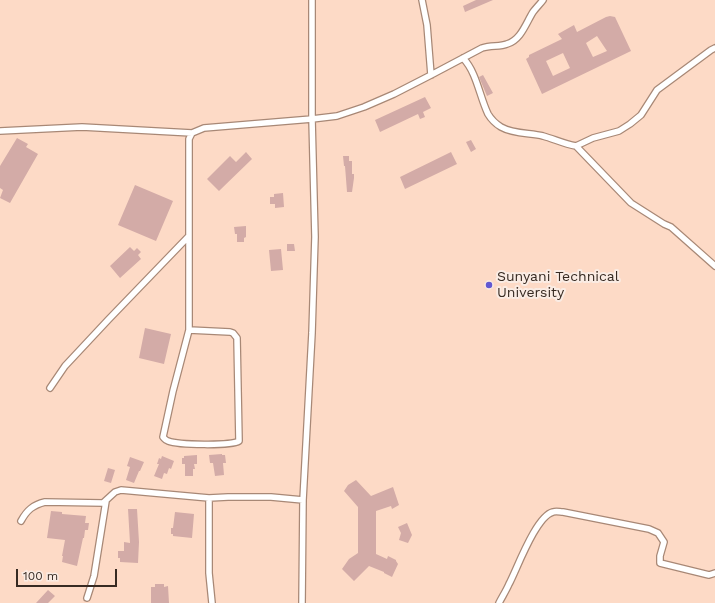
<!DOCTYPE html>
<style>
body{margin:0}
#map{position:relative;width:715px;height:603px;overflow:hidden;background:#fddac6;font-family:"Work Sans",sans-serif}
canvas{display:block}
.scale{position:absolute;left:16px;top:569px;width:101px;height:18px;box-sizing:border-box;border:2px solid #372a22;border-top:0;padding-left:5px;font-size:12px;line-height:14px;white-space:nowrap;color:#372a22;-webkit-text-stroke:3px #faece4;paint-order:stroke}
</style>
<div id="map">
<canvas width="715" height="603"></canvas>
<div class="scale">100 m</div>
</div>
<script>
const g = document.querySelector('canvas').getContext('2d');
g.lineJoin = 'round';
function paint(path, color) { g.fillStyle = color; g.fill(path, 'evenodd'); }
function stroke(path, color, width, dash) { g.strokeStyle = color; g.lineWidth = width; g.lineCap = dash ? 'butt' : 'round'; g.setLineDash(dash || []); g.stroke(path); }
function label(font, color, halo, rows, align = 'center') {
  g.font = font + ' "Work Sans",sans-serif'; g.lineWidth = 4; g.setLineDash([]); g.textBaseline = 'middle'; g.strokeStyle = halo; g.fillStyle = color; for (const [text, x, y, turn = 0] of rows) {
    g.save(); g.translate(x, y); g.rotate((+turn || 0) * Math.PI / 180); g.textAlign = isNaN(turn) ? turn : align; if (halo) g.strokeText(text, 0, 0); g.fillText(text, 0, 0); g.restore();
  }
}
paint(new Path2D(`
 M476,0H493L465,12L463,6Z
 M610,16L615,17L631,51L542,94L526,59L529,57V55L562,39L558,34L574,25L577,32L606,17ZM597,36L607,51L593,57L586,43ZM563,53L570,68L553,76L546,61Z
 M483,75L493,93L487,96L479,77Z
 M425,97L431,108L423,112L425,117L420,119L418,114L380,132L375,120Z
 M17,138L28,144L26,147L38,154L10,203L0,198L3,190L0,188V166Z
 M471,140L476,149L471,152L466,142Z
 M246,152L252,159L219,191L207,179L230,156L236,162Z
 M451,152L457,164L405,189L400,177Z
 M343,156H349V161H352V174H354V178L352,192H347L345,166H344Z
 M135,185L173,201L156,241L118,225Z
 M283,193L284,207L275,208V204H270V197H274V194Z
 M246,226V237L244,238V242H237V234H235L234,227Z
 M287,244H294L295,251H287Z
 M130,247L134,251L137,248L141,252L138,255L141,259L120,278L110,266Z
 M281,249L283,270L271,271L269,250Z
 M145,328L171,334L164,364L139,358Z
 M222,454V455H225L226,463H223L224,475L215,476L213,463H210L209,455Z
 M197,455V464H194L195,469H193V476H185V464H182V458H184V456Z
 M162,456L174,461L171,469L169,468L167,474L164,473L162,479L154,476L159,464H157L159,458L161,459Z
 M130,457L144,462L140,471H139L134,483L126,480L130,467L127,466Z
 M108,468L115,470L111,483L104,481Z
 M356,480L371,496L393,487L399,505L392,509L391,506L376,511V554L387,559L388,556L396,560V561L398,564L392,577L384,573V572L369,566L354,581L342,569L349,559L358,553V507L344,491L348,485Z
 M128,509H137L139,542L138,563L120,562V558H118V551H124V542L130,543Z
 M51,511L62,512V514L86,516L85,523H89L88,530H85L84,538H83L77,566L62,562L63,556H62L65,540L47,538Z
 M175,512L194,514L192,538L173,536V534H171V528H173Z
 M407,523L412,535L408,543L399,540L401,533L398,527Z
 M155,584H164V587L168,586L169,603H151V587H155Z
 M48,590L55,596L48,603H36Z`), '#d3aba7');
const street = new Path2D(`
 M422,0L427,25L431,75
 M463,58C477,73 479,95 488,114C491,119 496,124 501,127C513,134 530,133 543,136C554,139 564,144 576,146L631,203L664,224L671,227L715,266
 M0,131L82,127L192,133
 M576,146L593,138L619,131L630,124L641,115L657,90L711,50L715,48
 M189,330L230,332L233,333L237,338L239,441C231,446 178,445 168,441C165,440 165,439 163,437L173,391L189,330V139L192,133L204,128L312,119L337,116L364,107L394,94L431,75L482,48C491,45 500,47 507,44C521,40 526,23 533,12C536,8 540,4 543,0
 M50,388L65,366L108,320L188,237
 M209,498V573L212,603
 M21,521C27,510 33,505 45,502L103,503L115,492L121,490L209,498L228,497H271L303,500
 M87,598L94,576L106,501
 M302,603L303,500L312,333L315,237L312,119V0
 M499,603C502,597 506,591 509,584C517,569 536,516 553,512C556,511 560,512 563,512L649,529L658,533L664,542L660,556V563L709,575L715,573`);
stroke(street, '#a88876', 8);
stroke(street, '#fff', 5.5);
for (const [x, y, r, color] of [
 [489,285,4,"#6258d1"]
]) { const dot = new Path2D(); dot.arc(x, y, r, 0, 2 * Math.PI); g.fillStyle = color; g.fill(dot); stroke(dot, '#faece4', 1.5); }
label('14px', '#372a22', '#faece4', [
 ["Sunyani Technical",497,277],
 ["University",497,293]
], 'left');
</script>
